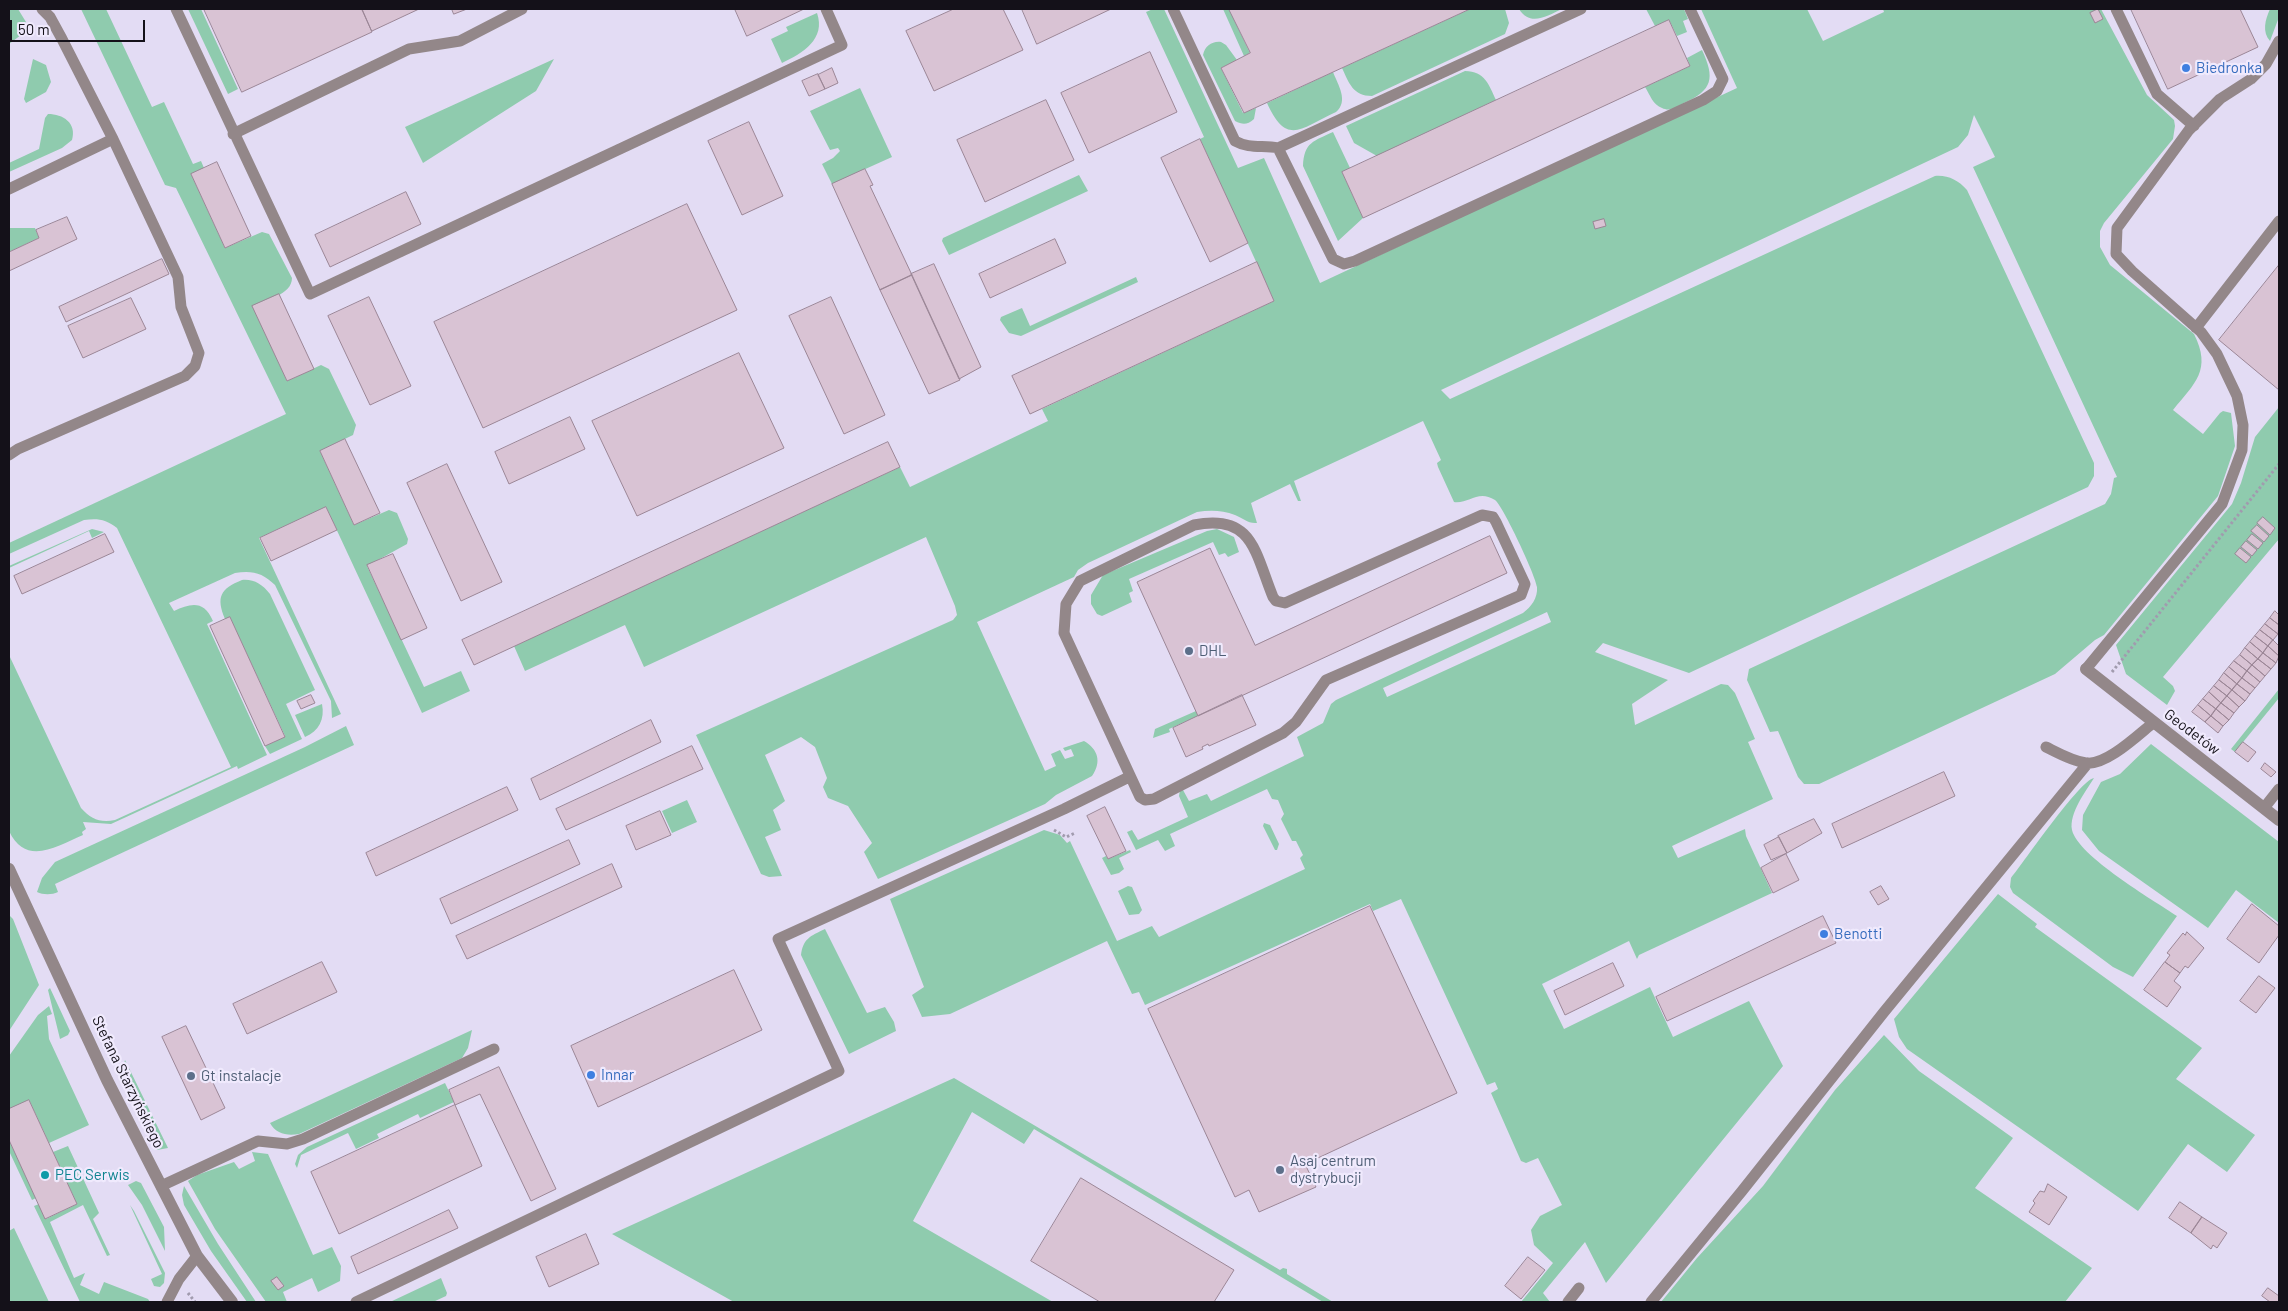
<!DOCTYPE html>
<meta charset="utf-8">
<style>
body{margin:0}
#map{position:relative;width:2288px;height:1311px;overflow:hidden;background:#e3dcf4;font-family:Barlow,sans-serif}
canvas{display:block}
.frame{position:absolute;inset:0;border:10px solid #141119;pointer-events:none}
.scale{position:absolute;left:10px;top:20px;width:135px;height:22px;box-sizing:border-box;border:2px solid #141119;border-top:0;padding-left:6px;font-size:15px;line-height:18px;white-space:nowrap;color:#141119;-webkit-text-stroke:4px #f0eafd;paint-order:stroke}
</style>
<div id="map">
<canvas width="2288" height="1311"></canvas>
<div class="frame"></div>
<div class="scale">50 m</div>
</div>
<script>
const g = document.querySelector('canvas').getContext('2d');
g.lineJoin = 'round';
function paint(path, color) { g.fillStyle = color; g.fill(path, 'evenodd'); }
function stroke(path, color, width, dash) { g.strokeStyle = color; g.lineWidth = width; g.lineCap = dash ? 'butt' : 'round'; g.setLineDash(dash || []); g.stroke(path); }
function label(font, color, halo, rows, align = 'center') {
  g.font = font + ' Barlow,sans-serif'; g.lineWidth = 4.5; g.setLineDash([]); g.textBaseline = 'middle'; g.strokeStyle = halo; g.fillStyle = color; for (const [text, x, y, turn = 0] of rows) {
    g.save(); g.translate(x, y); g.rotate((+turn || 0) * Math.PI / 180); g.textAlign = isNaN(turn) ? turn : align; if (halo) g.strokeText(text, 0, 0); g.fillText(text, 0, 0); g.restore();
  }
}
paint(new Path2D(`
 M9,9H18L26,22L21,35L9,44Z
 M81,9H106L152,107L164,102L193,164L201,161L204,168L191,174L225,248L262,232L269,234L292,278C292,295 265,300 253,306L287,381L321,365L329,369L356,425L353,435L320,451L354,525L389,510L397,513L408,539L407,544L367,566L424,687L461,671L470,691L422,713L326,507L259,538L341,714L332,718L331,701L275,585C263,573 252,570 235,573L169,603L174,611C191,603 204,600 213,621L207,624L267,755L238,769L237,766L111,824L83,822L86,829L82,832L83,835C57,846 26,867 9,831V655L81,808C91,819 100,823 115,820L231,767L117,528C106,519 97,518 84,520L9,554V543L286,414L176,188L165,185Z
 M188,9H201L238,89L228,94Z
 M1153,9H1164L1238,168L1264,158L1320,283L1737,88L1701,9H1807L1823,41L1884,12L1883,9H2101L2147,95L2174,120L2175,126L2173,139L2104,223L2100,231V247L2110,265L2194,334C2212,370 2195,383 2173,410L2203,434L2220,413L2223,411L2231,413L2235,446L2218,496L2104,635L2095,640L2055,674L1819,784H1804L1798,777L1778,731L1770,732L1747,680L1749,669L2105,504L2111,494L2114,478L2117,477L1973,167L1995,157L1974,115L1968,135L1958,147L1441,390L1450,399L1935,176C1948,175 1958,180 1967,190L2094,463V476L2088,487L1689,673L1603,643L1595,652L1668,680L1632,704L1635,725L1721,684L1728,685L1735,693L1755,739L1748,742L1773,799L1672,846L1678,858L1745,829L1746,836L1772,893L1639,955L1637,959L1629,941L1542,984L1564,1029L1650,987L1673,1037L1749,1001L1783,1066L1606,1283L1585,1242L1543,1293L1550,1302H1521L1553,1263L1534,1245L1531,1230L1540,1216L1562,1205L1538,1158L1526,1163L1521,1161L1491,1093L1498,1089L1495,1082L1487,1085L1401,899L1373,911L1370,904L1145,1005L1139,992L1132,994L1107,941L950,1014L922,1017L912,995L924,987L890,899L1044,830L1060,835L1067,843L1070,841L1117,941L1152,926L1159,937L1305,869L1300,858L1303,855L1296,841H1292L1281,819L1284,814L1278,800L1272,799L1267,789L1170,834L1175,846L1165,851L1158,840L1136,850L1127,832L1132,830L1138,840L1188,817L1179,796L1180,790H1183L1189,801L1207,794L1211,801L1304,756L1297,737L1323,723L1331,704L1336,700L1523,613C1531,607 1538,598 1537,587C1536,576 1503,506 1495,500C1478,489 1469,504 1454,502L1438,467L1437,463L1441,460L1423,421L1294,481L1301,501H1298L1290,484L1251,503L1257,523C1248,524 1243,518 1235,515C1222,510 1210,510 1197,512L1088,563L1078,570L1074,577L977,622L1045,771L1056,766L1051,754L1060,750L1065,759L1074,756L1071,749L1065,751L1063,748L1084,741C1098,749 1102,762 1092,776L1056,795L1045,804L878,879L864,852L872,843L848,806L828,798L823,787L827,778L815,747L801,737L765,755L785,801L773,810L781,830L765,837L782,876L769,877L761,874L696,735L953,620L957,615L955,606L926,537L644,667L625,625L525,671L514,646L900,467L910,487L1048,421L1042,409L1274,301L1200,139L1204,137L1146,12ZM1547,612L1551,622L1387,697L1383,688Z
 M1223,9H1229L1250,53L1244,56Z
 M1470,9H1505L1509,23L1505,34L1372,96C1353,96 1349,83 1342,68Z
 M1519,9H1562C1547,16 1530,27 1519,9Z
 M1646,9H1684L1688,19L1683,21L1687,32L1677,36L1669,20L1655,26Z
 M2270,9H2279V17L2270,41C2262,32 2265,20 2270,9Z
 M817,13C826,39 803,53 782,63L771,39L788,31L786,27Z
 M1221,42L1226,45L1237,60L1221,68L1243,113L1256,108L1254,119C1247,125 1243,125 1235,121L1203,55C1205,46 1212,41 1221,42Z
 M1702,50C1715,78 1713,90 1684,103C1677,107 1670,112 1662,108C1653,105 1650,95 1645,87L1690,66L1687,58Z
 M33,59L46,65L51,82L46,92L26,103L24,99Z
 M554,59L536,91L423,163L405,127Z
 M1465,71C1485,71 1489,85 1496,100L1377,156L1354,143L1346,126Z
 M1333,72C1338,85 1349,101 1336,112C1301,128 1287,147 1267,103Z
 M860,88L892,157L832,184L822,164L833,158L840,151L838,148L830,150L810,111Z
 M48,114C63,114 77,123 72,140L62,148L9,172V163L39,149L45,118Z
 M1333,132L1350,168L1342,172L1363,218L1338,241L1303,166C1304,142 1314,141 1333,132Z
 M1079,175L1088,191L949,255L942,241L943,238Z
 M9,228H35L39,238L9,252Z
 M1136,277L1138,282L1021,336L1009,333L1000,320L1001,317L1022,308L1030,326Z
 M2279,407V539L2163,677L2173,686L2175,691L2167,705L2126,674L2116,645L2232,504L2241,483L2255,437Z
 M92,529L104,532L92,538L89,531L9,568V566Z
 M1217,529L1234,537L1239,552L1228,557L1225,553L1219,555L1213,542L1129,579L1133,591L1129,593L1132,602L1102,616L1097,614L1091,604V595L1103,575L1207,531Z
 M242,580C254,579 262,584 270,594L315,690L286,704L302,739L270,754L265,746L285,736L230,618L225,619C216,597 220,589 242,580Z
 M2279,689V698L2235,752L2231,749Z
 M322,704C325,719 319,731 305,737L295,715Z
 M1196,711L1198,716L1169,729L1170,732L1153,738L1155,729Z
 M346,726L354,745L55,884L58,892C52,895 43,895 37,892L42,878L55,862L305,747Z
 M2151,744L2279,842V923L2236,890L2208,928L2099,851L2082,830L2083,815L2101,782L2120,774Z
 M2094,778C2086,791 2069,813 2072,830C2078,856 2153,900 2177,916L2133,977L2113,967L2013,893L2010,887L2011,878C2024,862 2080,780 2094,778Z
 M687,800L697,822L672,833L662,811Z
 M1264,823L1270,825L1279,844L1277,850H1275L1263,826Z
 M1130,850L1131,852L1119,858L1124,869L1119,873L1111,875L1102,858L1106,856L1108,859Z
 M1128,886L1132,887L1142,910L1139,914L1129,915L1118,891Z
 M1998,894L2037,924L2035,927L2202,1048L2176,1079L2255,1135L2227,1172L2188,1144L2138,1211L1907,1049L1899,1037L1894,1019Z
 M9,915L13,919L39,985L9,1031Z
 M825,929L867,1013L885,1007L894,1022L896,1031L849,1054L801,955C803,939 810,936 825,929Z
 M50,988L70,1031L68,1035L60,1039L48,990Z
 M49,1006L52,1014L47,1016L49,1039L89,1125L49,1143L29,1100L9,1109V1056L38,1015Z
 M472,1030L468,1048L462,1058L299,1134C287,1136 276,1134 270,1123Z
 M1884,1035L1919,1071L2013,1138L1975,1188L2092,1268L2065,1302H1661L1697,1258L1763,1186L1835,1090Z
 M125,1060L168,1148L157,1150L121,1075Z
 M954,1078L1280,1270L1283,1268L1287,1269V1274L1333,1302H1323L1034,1129L1024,1144L972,1112L913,1221L1053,1302H734L612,1234Z
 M445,1083L454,1102L420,1118L418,1114L377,1134L379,1138L356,1149L348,1133L301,1155L297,1168L295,1164L298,1155L307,1147Z
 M9,1140L36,1198L32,1200L9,1151Z
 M68,1146L99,1213L93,1219L110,1255L107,1256L83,1205L50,1222L74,1278L85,1273L80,1285L99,1294L104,1282L148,1299L150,1302H80L34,1206L39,1204L46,1219L77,1204L53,1152Z
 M252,1152L268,1154L313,1255L332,1247L341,1266L340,1281L318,1292L312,1278L283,1292L287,1302H266L215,1229L188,1181L197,1175L234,1162L239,1169L255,1161Z
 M136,1181L141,1183L164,1227L165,1251L142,1205L128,1185Z
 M184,1186L218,1244L256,1302H247L211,1251L184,1205L182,1195Z
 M130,1205L134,1211L165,1273L164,1283L160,1287L154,1286L151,1279L162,1274Z
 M14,1228L49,1302H9V1231Z
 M441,1278L447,1293L446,1296L433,1302H390Z`), '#8fcbae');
const building = new Path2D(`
 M204,9H362L372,32L242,92Z
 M362,9H419L372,31Z
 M452,9H467L454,14Z
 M735,9H804L747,36Z
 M954,9H1003L1023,50L934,91L906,31Z
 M1022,9H1111L1037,44Z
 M1229,9H1470L1244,113L1221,68L1250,53Z
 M2098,9L2103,19L2095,23L2090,13Z
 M2131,9H2240L2258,47L2168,89Z
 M1669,20L1690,66L1363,218L1342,172Z
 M1150,52L1177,112L1089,153L1061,93Z
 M832,68L838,83L825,89L818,75Z
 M818,74L825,89L809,96L802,81Z
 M1046,100L1074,160L985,202L957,140Z
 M749,122L783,196L742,215L708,141Z
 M1200,139L1248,243L1210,262L1161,158Z
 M217,162L251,236L225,248L191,174Z
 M865,169L873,185L870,186L912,275L880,290L832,184Z
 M406,192L421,224L330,267L315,235Z
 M687,204L737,310L483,428L434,322Z
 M67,217L77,239L9,271V252L39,238L36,230Z
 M1604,219L1606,226L1595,229L1593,222Z
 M1055,239L1066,263L990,298L979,274Z
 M162,259L169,274L66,322L59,307Z
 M1257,262L1274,301L1030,414L1012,376Z
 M934,264L981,367L959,379L911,274Z
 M2279,265V390L2219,340Z
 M912,275L960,380L929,394L880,290Z
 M279,294L314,369L287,381L252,306Z
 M369,297L411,386L370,405L328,316Z
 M831,297L885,415L844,434L789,316Z
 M131,298L146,329L83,358L68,326Z
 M739,353L784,448L637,516L592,421Z
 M570,417L585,449L509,484L495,452Z
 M345,439L380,513L354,525L320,451Z
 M888,442L900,467L474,665L462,640Z
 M447,464L502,582L461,601L407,483Z
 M326,507L337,530L271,561L260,538Z
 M2263,517L2275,528L2270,535L2257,523Z
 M2257,525L2269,536L2264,542L2251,531Z
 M105,534L114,552L22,594L14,576Z
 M2252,534L2263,543L2258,549L2247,540Z
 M1490,536L1507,573L1198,716L1137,582L1210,548L1255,645Z
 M2246,541L2257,550L2252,556L2241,547Z
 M2240,548L2251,557L2246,563L2235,554Z
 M393,554L427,628L401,640L367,565Z
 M2275,611L2279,615V625L2270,618Z
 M230,617L285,737L265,746L210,626Z
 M2270,618L2279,625L2278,634L2265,624Z
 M2265,624L2278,634L2273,640L2260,630Z
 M2260,630L2273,640L2268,646L2255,636Z
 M2255,636L2268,646L2263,653L2250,642Z
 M2273,640L2279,646V656L2268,646Z
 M2250,642L2263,653L2258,659L2245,648Z
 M2268,646L2279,656L2276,663L2263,653Z
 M2245,648L2258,659L2252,665L2240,655Z
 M2263,653L2276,663L2271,669L2258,659Z
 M2240,655L2252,665L2247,671L2234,661Z
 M2258,659L2271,669L2265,676L2252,665Z
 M2234,661L2247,671L2242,678L2229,667Z
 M2252,665L2265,676L2260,682L2247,671Z
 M2229,667L2242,678L2237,684L2224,673Z
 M2247,671L2260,682L2255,688L2242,678Z
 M2224,673L2237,684L2232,690L2219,680Z
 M2242,678L2255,688L2250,694L2237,684Z
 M2219,680L2232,690L2227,696L2214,686Z
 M2237,684L2250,694L2245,701L2232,690Z
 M2214,686L2227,696L2221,703L2209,692Z
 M2232,690L2245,701L2239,707L2227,696Z
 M2209,692L2221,703L2216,709L2203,699Z
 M311,695L315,703L301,709L297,701Z
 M1242,695L1256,725L1209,746L1208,744L1202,747L1203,749L1186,757L1173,728Z
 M2227,696L2239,707L2234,713L2221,703Z
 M2203,699L2216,709L2211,716L2198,705Z
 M2221,703L2234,713L2229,720L2216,709Z
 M2198,705L2211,716L2205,722L2192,712Z
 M2216,709L2229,720L2223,726L2211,716Z
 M2211,716L2223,726L2218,733L2205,722Z
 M651,720L661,742L540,800L531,779Z
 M2243,742L2256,752L2248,762L2235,752Z
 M692,746L703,769L566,830L556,809Z
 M2265,763L2276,772L2271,777L2261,769Z
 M1944,772L1955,796L1842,848L1832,824Z
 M507,787L518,810L376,876L366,853Z
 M1105,807L1126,851L1108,859L1087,816Z
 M660,811L671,835L636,850L626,826Z
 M1814,819L1822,833L1787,853L1778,836Z
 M1779,837L1787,853L1771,860L1764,845Z
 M569,840L580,864L451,924L440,899Z
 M1786,854L1799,880L1773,893L1761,868Z
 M612,864L622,887L467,959L456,936Z
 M1881,886L1889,899L1878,905L1870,892Z
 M2252,904L2279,926V935L2259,963L2227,939Z
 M1370,906L1457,1093L1305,1164L1316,1187L1259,1212L1249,1190L1235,1197L1148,1009Z
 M1823,916L1836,943L1667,1021L1656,997Z
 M2187,932L2204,948L2188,968L2185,966L2180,973L2165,962L2170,955L2167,953L2183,933L2185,935Z
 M322,962L337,992L247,1034L233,1004Z
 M2165,962L2180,973L2174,981L2181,987L2167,1007L2144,990Z
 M1613,963L1624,986L1565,1015L1554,991Z
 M734,970L762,1030L598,1107L571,1046Z
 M2259,976L2275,988L2256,1013L2240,1001Z
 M186,1026L225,1108L201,1120L162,1037Z
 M499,1067L556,1189L531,1201L480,1094L455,1105L449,1090Z
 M29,1100L77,1204L45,1219L9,1140V1109Z
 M455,1105L482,1166L339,1234L311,1172Z
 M1081,1178L1234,1270L1214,1302H1100L1031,1261Z
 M2048,1184L2067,1197L2049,1225L2029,1212L2035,1203L2033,1201L2040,1191L2044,1192Z
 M2180,1202L2202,1217L2191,1233L2169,1218Z
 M449,1210L458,1228L358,1274L351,1257Z
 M2202,1217L2227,1233L2217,1248L2213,1245L2211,1249L2191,1233Z
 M586,1234L599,1264L549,1287L536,1257Z
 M1528,1257L1545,1270L1521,1299L1505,1286Z
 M277,1277L284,1286L278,1290L271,1281Z
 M2268,1288L2279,1296V1302H2270L2262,1296Z`);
paint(building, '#d9c3d4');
stroke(building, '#9b8696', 1);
stroke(new Path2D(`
 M2112,672L2279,464
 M1054,830L1066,837L1075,833
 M188,1293L195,1302`), '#a19bae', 3, [2.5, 2.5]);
stroke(new Path2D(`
 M176,9L310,294L842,45L826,9
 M1173,9L1235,141C1249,149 1263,145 1278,148L1581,9
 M2116,9L2157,94L2194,126
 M233,134L409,49L460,41L522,9
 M1278,148L1333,259L1344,264L1355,261L1703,100L1717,91L1723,79L1690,9
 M9,189L113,139
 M2196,328L2279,221
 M9,455L18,449L185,376L195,366L199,353L181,307L178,277L113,139L62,39L50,17L42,9
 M1482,515L1493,517L1496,522L1525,584L1521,595L1326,680L1296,722L1283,733L1154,799L1145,800L1140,797L1064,633L1066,604L1080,581L1194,525C1253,513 1255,553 1273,597L1276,601L1285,603Z
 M2086,669L2222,504L2242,450L2243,425L2237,396L2217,354L2201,332L2132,271L2116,254L2117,228L2189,130L2220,99L2251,79L2266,64L2279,41
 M2046,747C2058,753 2072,761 2086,763C2106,766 2138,735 2153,723
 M2264,808L2279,789
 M161,1186L258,1141L287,1144L303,1139L494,1049
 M167,1302L179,1279L197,1256
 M356,1302L839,1071L778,939L1064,809L1129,777
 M1568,1302L1579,1288
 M1651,1302L1742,1191L1884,1012L2088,763`), '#938789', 11);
stroke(new Path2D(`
 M2086,669L2279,820
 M9,869L107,1080L197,1256L232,1302`), '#938789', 12);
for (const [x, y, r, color] of [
 [2186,68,5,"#3f7fe0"],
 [1189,651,5,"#5c6f8a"],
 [1824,934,5,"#3f7fe0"],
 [591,1075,5,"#3f7fe0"],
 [191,1076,5,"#5c6f8a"],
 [1280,1170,5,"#5c6f8a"],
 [45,1175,5,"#0f9aa8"]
]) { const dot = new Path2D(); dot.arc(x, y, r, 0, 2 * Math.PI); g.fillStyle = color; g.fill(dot); stroke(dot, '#f0eafd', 2); }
label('15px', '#366cbe', '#f0eafd', [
 ["Biedronka",2196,68],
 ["Benotti",1834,934],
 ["Innar",601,1075]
], 'left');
label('15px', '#4e5e75', '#f0eafd', [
 ["DHL",1199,651],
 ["Gt instalacje",201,1076],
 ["Asaj centrum",1290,1161],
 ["dystrybucji",1290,1178]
], 'left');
label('15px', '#141119', '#f0eafd', [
 ["Geodetów",2192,732,37],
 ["Stefana Starzyńskiego",128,1082,64]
]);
label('15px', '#0d838f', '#f0eafd', [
 ["PEC Serwis",55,1175]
], 'left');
</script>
